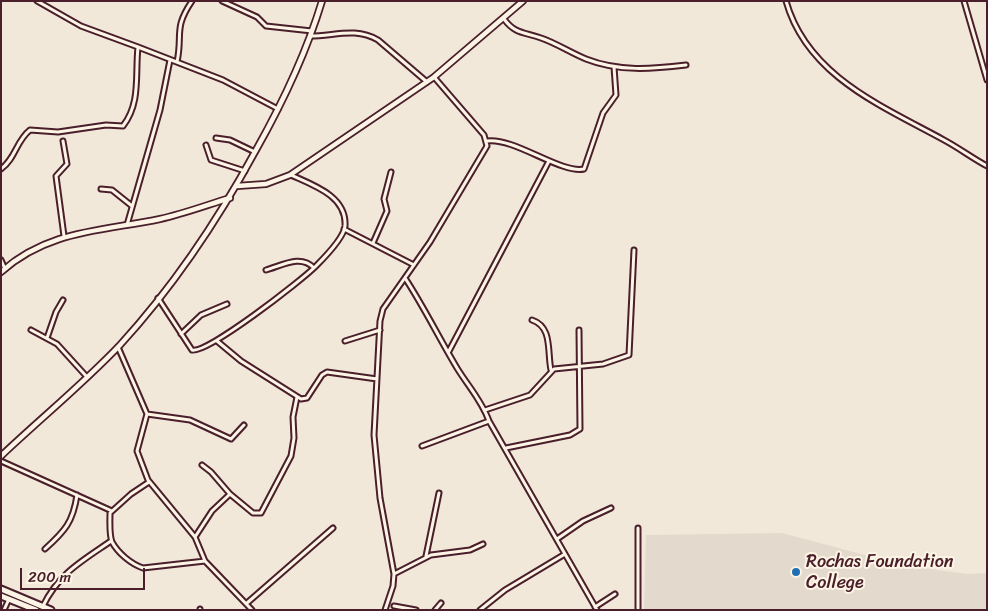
<!DOCTYPE html>
<style>
body{margin:0}
#map{position:relative;width:988px;height:611px;overflow:hidden;background:#f1e8da;font-family:Sriracha,sans-serif}
canvas{display:block}
.frame{position:absolute;inset:0;border:2px solid #4a1f2b;pointer-events:none}
.scale{position:absolute;left:20px;top:568px;width:125px;height:22px;box-sizing:border-box;border:2px solid #4a1f2b;border-top:0;padding-left:6px;font-size:15px;line-height:18px;white-space:nowrap;color:#4a1f2b;-webkit-text-stroke:4px #fcf5e5;paint-order:stroke}
</style>
<div id="map">
<canvas width="988" height="611"></canvas>
<div class="frame"></div>
<div class="scale">200 m</div>
</div>
<script>
const g = document.querySelector('canvas').getContext('2d');
g.lineJoin = 'round';
function paint(path, color) { g.fillStyle = color; g.fill(path, 'evenodd'); }
function stroke(path, color, width, dash) { g.strokeStyle = color; g.lineWidth = width; g.lineCap = dash ? 'butt' : 'round'; g.setLineDash(dash || []); g.stroke(path); }
function label(font, color, halo, rows, align = 'center') {
  g.font = font + ' Sriracha,sans-serif'; g.lineWidth = 4; g.setLineDash([]); g.textBaseline = 'middle'; g.strokeStyle = halo; g.fillStyle = color; for (const [text, x, y, turn = 0] of rows) {
    g.save(); g.translate(x, y); g.rotate((+turn || 0) * Math.PI / 180); g.textAlign = isNaN(turn) ? turn : align; if (halo) g.strokeText(text, 0, 0); g.fillText(text, 0, 0); g.restore();
  }
}
paint(new Path2D(`
 M782,533L880,559L937,570L968,574L987,573V610H644L646,535Z`), '#e4d9cd');
const minor = new Path2D(`
 M37,1L81,26L138,47
 M222,1L257,17L266,26L312,31
 M786,1C807,76 882,106 944,140C959,148 972,158 987,166
 M964,1L987,80
 M504,19C515,34 524,32 541,38C556,43 571,53 586,59C619,72 652,69 686,65
 M310,36C335,36 355,27 378,40L427,82
 M177,62C183,34 173,29 192,1
 M216,138L230,140L255,152
 M63,141L67,164L56,176L64,236
 M487,141C514,137 561,174 584,169L603,113L616,95L614,67
 M206,145L211,160L245,171
 M1,169C16,158 16,141 30,130L58,132L106,125L123,126C141,103 135,75 138,47L223,80L278,109
 M101,189L112,190L132,206
 M127,225L160,110L170,60
 M344,229L414,265
 M373,243L387,211L384,199L391,172
 M1,260L5,269
 M266,270C283,265 301,254 314,268
 M405,278C424,307 439,338 457,368C468,386 482,401 489,421L597,610
 M158,298L192,350C207,354 301,281 316,266C324,258 344,237 345,226C347,196 313,185 291,175
 M532,320C553,327 547,352 551,370
 M31,330L57,344L87,377
 M181,334L201,315L227,304
 M47,338L56,312L63,300
 M217,341L241,361L301,399L307,398L322,375L327,372L377,379
 M345,341L380,330
 M118,347L147,414L137,451L148,480L195,537L205,561L252,610
 M449,351L549,161
 M485,410L530,395L554,369L603,364L629,355L634,250
 M147,414L190,420L231,439L244,425
 M422,446L489,421
 M506,448L570,435L580,429L579,330
 M1,461L112,511
 M202,465L211,472L230,494L253,513H261L291,456L294,438L293,417L297,397
 M149,482L131,494L110,513C110,521 109,534 112,542C118,553 131,564 143,568L205,561
 M638,528V610
 M195,537L212,511L230,494
 M557,539L583,521L611,508
 M45,549C65,531 73,522 77,495
 M426,556L439,493
 M394,574L431,555L470,550L483,544
 M247,603L333,528
 M43,606C59,573 82,561 111,541
 M394,606L416,610
 M595,607L615,594
 M200,609V610
 M4,610L9,599
 M385,610L393,586L394,574L380,498L374,435L380,321L383,309L430,242L487,146L484,135L434,77
 M435,610L441,603
 M480,610L505,590L565,554`);
const tertiary = new Path2D(`
 M237,186L266,184L290,175L434,77L523,1
 M1,272C48,230 102,231 160,219C183,214 207,205 230,198`);
const secondary = new Path2D(`
 M1,456C40,419 83,384 120,345C174,286 218,220 256,150C283,102 306,54 322,1`);
const primary = new Path2D(`
 M1,589L51,610
 M1,596L36,610`);
stroke(minor, '#4a1f2b', 7);
stroke(tertiary, '#4a1f2b', 8);
stroke(secondary, '#4a1f2b', 8);
stroke(primary, '#4a1f2b', 9);
stroke(minor, '#fcf5e5', 3);
stroke(tertiary, '#fcf5e5', 4.5);
stroke(secondary, '#fcf5e5', 4.5);
stroke(primary, '#fcf5e5', 5);
for (const [x, y, r, color] of [
 [796,572,5,"#1f6fb2"]
]) { const dot = new Path2D(); dot.arc(x, y, r, 0, 2 * Math.PI); g.fillStyle = color; g.fill(dot); stroke(dot, '#fcf5e5', 2); }
label('18px', '#4a1f2b', '#fcf5e5', [
 ["Rochas Foundation",806,562],
 ["College",806,583]
], 'left');
</script>
